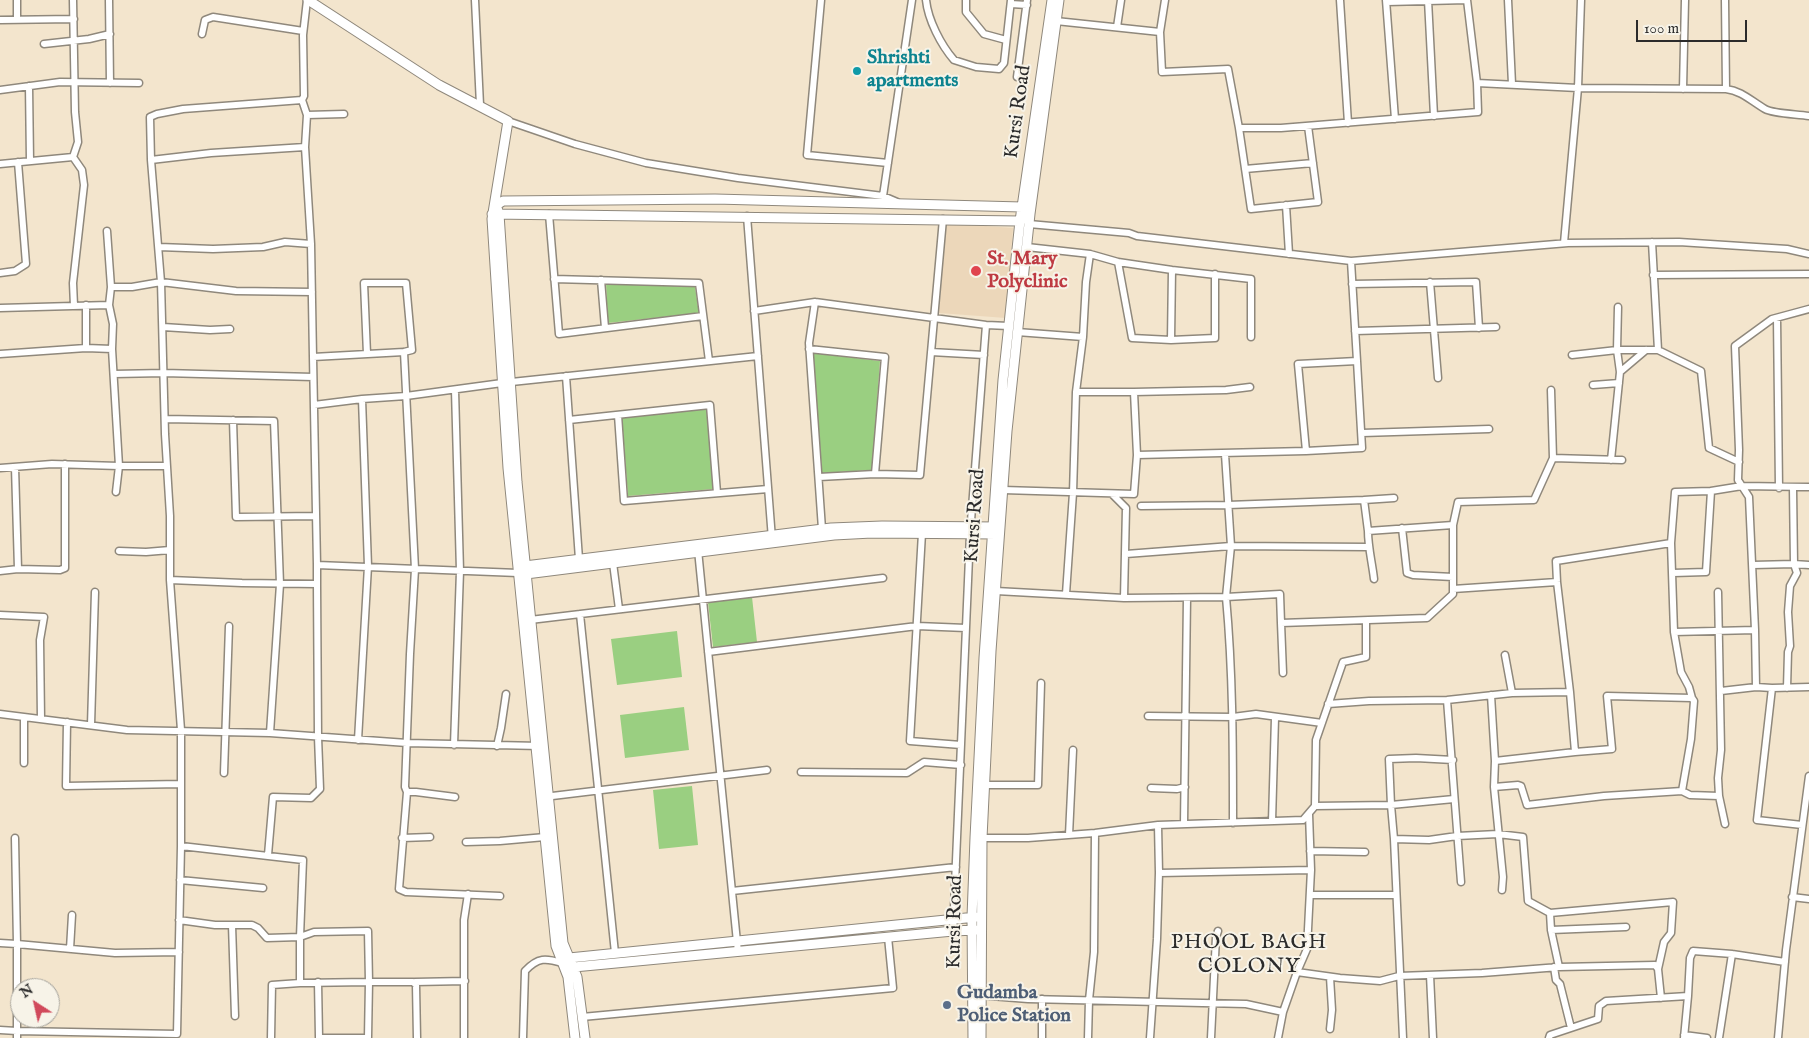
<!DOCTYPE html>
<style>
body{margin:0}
#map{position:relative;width:1809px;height:1038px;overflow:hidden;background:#f3e5cd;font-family:"IM FELL English",serif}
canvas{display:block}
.north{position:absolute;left:10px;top:978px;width:50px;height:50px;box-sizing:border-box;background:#f7f3e8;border:1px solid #a5a39c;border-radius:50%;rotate:325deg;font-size:14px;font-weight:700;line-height:20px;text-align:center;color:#2b2b2b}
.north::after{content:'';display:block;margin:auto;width:18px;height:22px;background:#d1495b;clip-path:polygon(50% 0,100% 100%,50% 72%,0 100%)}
.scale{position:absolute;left:1636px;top:20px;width:111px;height:22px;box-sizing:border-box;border:2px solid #2b2b2b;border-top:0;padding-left:6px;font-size:15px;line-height:18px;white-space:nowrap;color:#2b2b2b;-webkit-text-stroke:4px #f7f3e8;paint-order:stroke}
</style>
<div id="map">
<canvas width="1809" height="1038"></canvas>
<div class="north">N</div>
<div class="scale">100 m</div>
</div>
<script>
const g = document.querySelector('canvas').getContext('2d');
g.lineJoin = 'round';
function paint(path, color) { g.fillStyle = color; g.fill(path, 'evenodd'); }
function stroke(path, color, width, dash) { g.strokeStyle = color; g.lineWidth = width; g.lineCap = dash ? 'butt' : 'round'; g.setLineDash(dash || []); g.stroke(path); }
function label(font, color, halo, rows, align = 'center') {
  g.font = font + ' "IM FELL English",serif'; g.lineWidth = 4; g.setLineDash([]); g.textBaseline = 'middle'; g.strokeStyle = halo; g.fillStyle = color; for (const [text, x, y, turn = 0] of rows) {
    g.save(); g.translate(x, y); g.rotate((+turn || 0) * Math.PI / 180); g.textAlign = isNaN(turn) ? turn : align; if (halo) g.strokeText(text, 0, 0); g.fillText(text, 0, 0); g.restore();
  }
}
paint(new Path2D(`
 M946,223L1013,228L1006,318L939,313Z`), '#ecd7ba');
paint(new Path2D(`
 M606,283L695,287L699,313L608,323Z
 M813,353L880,361L872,470L822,473Z
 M707,409L714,489L628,496L622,418Z
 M752,597L757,642L713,647L708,602Z
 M677,631L682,677L617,685L611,639Z
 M684,707L689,750L625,758L620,715Z
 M692,786L698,845L659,849L653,790Z`), '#9acf81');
const street = new Path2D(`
 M17,0V19
 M109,0L110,83
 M307,0L303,35L304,96L302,100L307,115L305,147L311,244L313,357
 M475,0L480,105
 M821,0L807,155L888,163
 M926,0C928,20 941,45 954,60L976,67L999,69L1004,63L1011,0
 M966,0V12L984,34L1006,40
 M1340,0L1348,123
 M1386,0L1395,119
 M1428,0L1434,116
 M1467,0L1477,83
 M1508,0L1512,84
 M1581,0L1578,88L1726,89C1742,91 1751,101 1765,109C1774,114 1797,114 1809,116
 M1725,0L1726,89
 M1387,2L1467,0
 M1011,4L1027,5
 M0,20L74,19
 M1056,21L1160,32L1162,72L1228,69L1239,128H1281L1478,112L1477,83L1578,88L1564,243L1679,242L1787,249L1809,254
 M1117,27L1121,0
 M1160,32L1165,0
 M202,34L205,20L213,17L303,31
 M44,44L89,39L110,34
 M1017,77L1027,0
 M29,86L30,161
 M1683,89L1685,0
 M0,90L60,82L139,83
 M302,100L183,109L157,114L150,117L151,160L161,282L165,434L170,516V580L242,583L317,584V565L518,573
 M307,115L344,114
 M508,121L575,144L646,163L738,178L883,196L897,202
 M1239,128L1251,209L1318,202L1308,126
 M73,157L78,142L75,112L73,0
 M73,157L82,170L84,185L73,283L74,306
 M151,160L211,153L305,147
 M0,164L73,157
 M1245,169L1313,163
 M883,196L912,0
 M1286,205L1289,254
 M549,214L559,334L703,316
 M747,216L772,539
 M1029,224L1129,233L1137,236L1351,261
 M107,231L111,287L109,305L113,324L112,349L119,466L116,492
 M1652,242L1658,350
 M159,247L213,249L263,247L285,242L311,244
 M1027,247L1090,254L1118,262L1172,270L1251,279V337
 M1118,262L1132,338L1171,340L1215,338V274
 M0,273L15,271L26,264L18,162
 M1653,275L1809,274
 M554,279L699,283L709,361
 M601,280L605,328
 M1430,282L1438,378
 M1352,284L1476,282L1479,328
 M111,287H132L161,282L236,291L312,292
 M815,302L809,343L822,529
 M0,308L109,305
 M754,311L815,302L986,325L1009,326
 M1777,318L1779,488
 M163,327L210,330L230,329
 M1355,331L1496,327
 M1083,337L1086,282L1090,254
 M1171,340L1172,270
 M86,348V305
 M809,349L885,357L875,474
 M404,352L415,569L410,654L405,787L407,792L399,889L406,892L500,896
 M931,352L984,355
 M0,354L86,348L112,349
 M1572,355L1617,350H1658L1701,371L1709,448L1739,462
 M1357,361L1351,261L1568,243
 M1620,372L1646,350
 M114,374L164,373L313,377
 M566,376L579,559
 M1593,385L1619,383
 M1551,390L1553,458
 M1134,392L1226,390L1250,387
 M314,405L362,399
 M618,415L624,501L768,489
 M165,419L274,421L280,584L270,733
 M233,420L236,517L316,516
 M569,420L710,405L717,493
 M1362,433L1489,429
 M1137,455L1306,451L1298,364L1357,361L1362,448L1306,451
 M1611,460L1620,372L1617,350L1618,307
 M15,467L18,569
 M0,468L52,464L119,466H167
 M819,477L875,474L920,475L943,219
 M1003,490L1134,494L1137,455L1134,392H1076L1083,337L1017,332
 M1711,491L1742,486L1809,487
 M1112,494L1126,508L1124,598
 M1364,500L1394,498
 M1141,506L1228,505L1364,500L1368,531L1453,525V594L1427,618L1281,623L1280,594L1226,597C1233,673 1233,748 1233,823
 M1453,525L1458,502L1534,500L1553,458L1622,460
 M1402,528L1407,573L1413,575L1453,577
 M1368,531C1368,547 1372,562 1374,579
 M922,533L910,741L961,745
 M698,550L738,952
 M119,551L146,552L170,550
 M1126,554L1231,546L1368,547
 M613,563L619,609
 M317,565L313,357L404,352L412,350L406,283H364L367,354
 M1753,565L1794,564L1809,565
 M0,571L18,569L60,570L65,568V464
 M1673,573L1706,572L1711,491L1675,492L1671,543L1674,632
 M1453,589L1557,582
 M996,591L1124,598L1226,597L1231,546L1225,454
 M1718,592L1721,750L1718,778L1719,796L1725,824
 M1066,594L1073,493L1076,392
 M580,614L615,953
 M0,615L44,617L40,640L41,719
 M530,620L883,578
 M1281,623L1283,673
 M1755,630L1749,497L1738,480L1739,450L1735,346L1772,319L1809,309
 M708,652L917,626L966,628
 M1505,655L1512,693
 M1787,688L1788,652L1790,646L1788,612L1790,586L1797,573L1794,564L1793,488
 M1721,691L1756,687
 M1570,692L1557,582L1556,561L1671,543
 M1692,698L1689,687L1681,672L1674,632L1755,630L1756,687L1772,688
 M1447,700L1461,882
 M1328,704L1369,701L1447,700L1512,693L1570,692L1575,752L1495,761L1491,695
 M0,714L127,730L270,733L407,743L540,746
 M1148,716L1233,717L1256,714L1322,723
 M67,722L66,786L181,784
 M91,725L95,592
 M358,740L368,566L362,399L406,396L502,383L758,356
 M454,745L460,571L455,390
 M497,746L501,728L506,694
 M1453,760L1416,758L1389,759L1391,805L1454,799
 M1495,761L1494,787L1503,877L1502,890
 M24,763V717
 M801,772L907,773L924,762L961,765
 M224,773L229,626
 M985,785H1038L1041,683
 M1494,787L1518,785L1521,786L1527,805L1604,796L1682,791L1691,739L1694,701L1692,698L1607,696L1612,749L1575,752
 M1151,788L1177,789L1185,787
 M1682,791L1690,795L1719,796
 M407,792H416L455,797
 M544,797L767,770
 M1315,806L1316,740L1343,662L1366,657V621
 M1272,821L1275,718
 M1184,824L1187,598
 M1802,825L1757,820L1772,688L1809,687
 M1069,835L1073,750
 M15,838L17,944L115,953L179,952
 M402,838L430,837
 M978,838H1028L1095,833L1158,825L1303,820L1315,806L1391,805L1394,839L1403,1038
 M1394,839L1429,840L1457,836L1498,834L1523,837L1528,901L1550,913L1551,930
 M466,842L500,841L545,837
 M181,846L303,860L300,937L314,932L368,931L369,982H413L416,985L417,1038
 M1310,851L1365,852
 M268,855L273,797L311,798L320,789L318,737L317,584
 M1159,873L1311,870
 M180,880L263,888
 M732,891L956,867
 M1310,895H1396
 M1792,897L1809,899
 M1550,913L1673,902L1671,933L1664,942L1658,969
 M179,920L215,925H252L258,928L267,938L300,937V983L369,982L368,1037
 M232,925L235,1016
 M953,931L970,534L986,325
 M0,943L17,944V1031L177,1034L181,846V730L170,580
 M70,949L72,915
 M1554,967L1556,980L1560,984L1571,1028
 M1559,967L1655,965L1658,969L1661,998
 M1297,972L1340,978L1380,981L1399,976L1482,973L1559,967L1551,930L1626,927
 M1430,975L1433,1038
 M1330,977L1332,1010L1330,1029
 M318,982L319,1037
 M415,982L465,981
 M978,995L1028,999L1246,1004L1283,1012
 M1688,996L1690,958L1693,951L1732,954L1785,962
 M582,1017L893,988L888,937
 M0,1030L17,1031V1038
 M1684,1035L1707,1038
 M271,1038L272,985L300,983
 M319,1038H368
 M464,1038V920L468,894
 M523,1038L525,971C538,957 546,958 562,963
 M1042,1038V999
 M1088,1038L1089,1000L1094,952L1095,833
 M1150,1038L1157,939L1159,873L1158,825
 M1211,1038L1216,937L1218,931
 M1278,1038L1283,1012L1297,972L1307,949L1311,870L1309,814
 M1549,1038L1550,1035L1598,1019L1599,1006L1606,1001L1688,996L1684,1038
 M1719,1038L1732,954
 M1778,1038L1786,950L1809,776`);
const secondary = new Path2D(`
 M308,0L439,85L508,121L492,219L508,468L556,946L568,977L575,1038
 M497,208L499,214L517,482L563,943L577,977L585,1038
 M492,214L1020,221L1030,214L1022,207L715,199L503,201L495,206
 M522,569L525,566L831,528L882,526L998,527
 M520,573L526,574L834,535L872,533L997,534
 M567,960L569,958L976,917
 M569,965L574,967L953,931L976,930
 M973,1038L972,917L975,838L984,658L1003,380L1020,221L1052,0
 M981,1038L982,838L991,651L1007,431L1030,214L1059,0`);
stroke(street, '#8f887c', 9);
stroke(secondary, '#8f887c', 11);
stroke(street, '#fff', 6);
stroke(secondary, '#fff', 9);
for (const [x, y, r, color] of [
 [857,71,5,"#0f9aa8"],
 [976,271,6,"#e0444e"],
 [947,1005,5,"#5c6f8a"]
]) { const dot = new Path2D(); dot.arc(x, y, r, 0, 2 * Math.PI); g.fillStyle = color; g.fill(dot); stroke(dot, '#f7f3e8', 2); }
label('bold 20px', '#0d838f', '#f7f3e8', [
 ["Shrishti",867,59],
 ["apartments",867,82]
], 'left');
label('20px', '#2b2b2b', '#f7f3e8', [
 ["Kursi Road",1019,112,-82],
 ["Kursi Road",976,516,-86],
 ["Kursi Road",956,922,-89]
]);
label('bold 20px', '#be3a42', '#f7f3e8', [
 ["St. Mary",987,260],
 ["Polyclinic",987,283]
], 'left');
label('bold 20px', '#4e5e75', '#f7f3e8', [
 ["Gudamba",957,994],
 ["Police Station",957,1017]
], 'left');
g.letterSpacing = '1px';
label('21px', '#2b2b2b', '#f7f3e8', [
 ["PHOOL BAGH",1249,944],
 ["COLONY",1249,968]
]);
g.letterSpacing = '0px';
</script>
